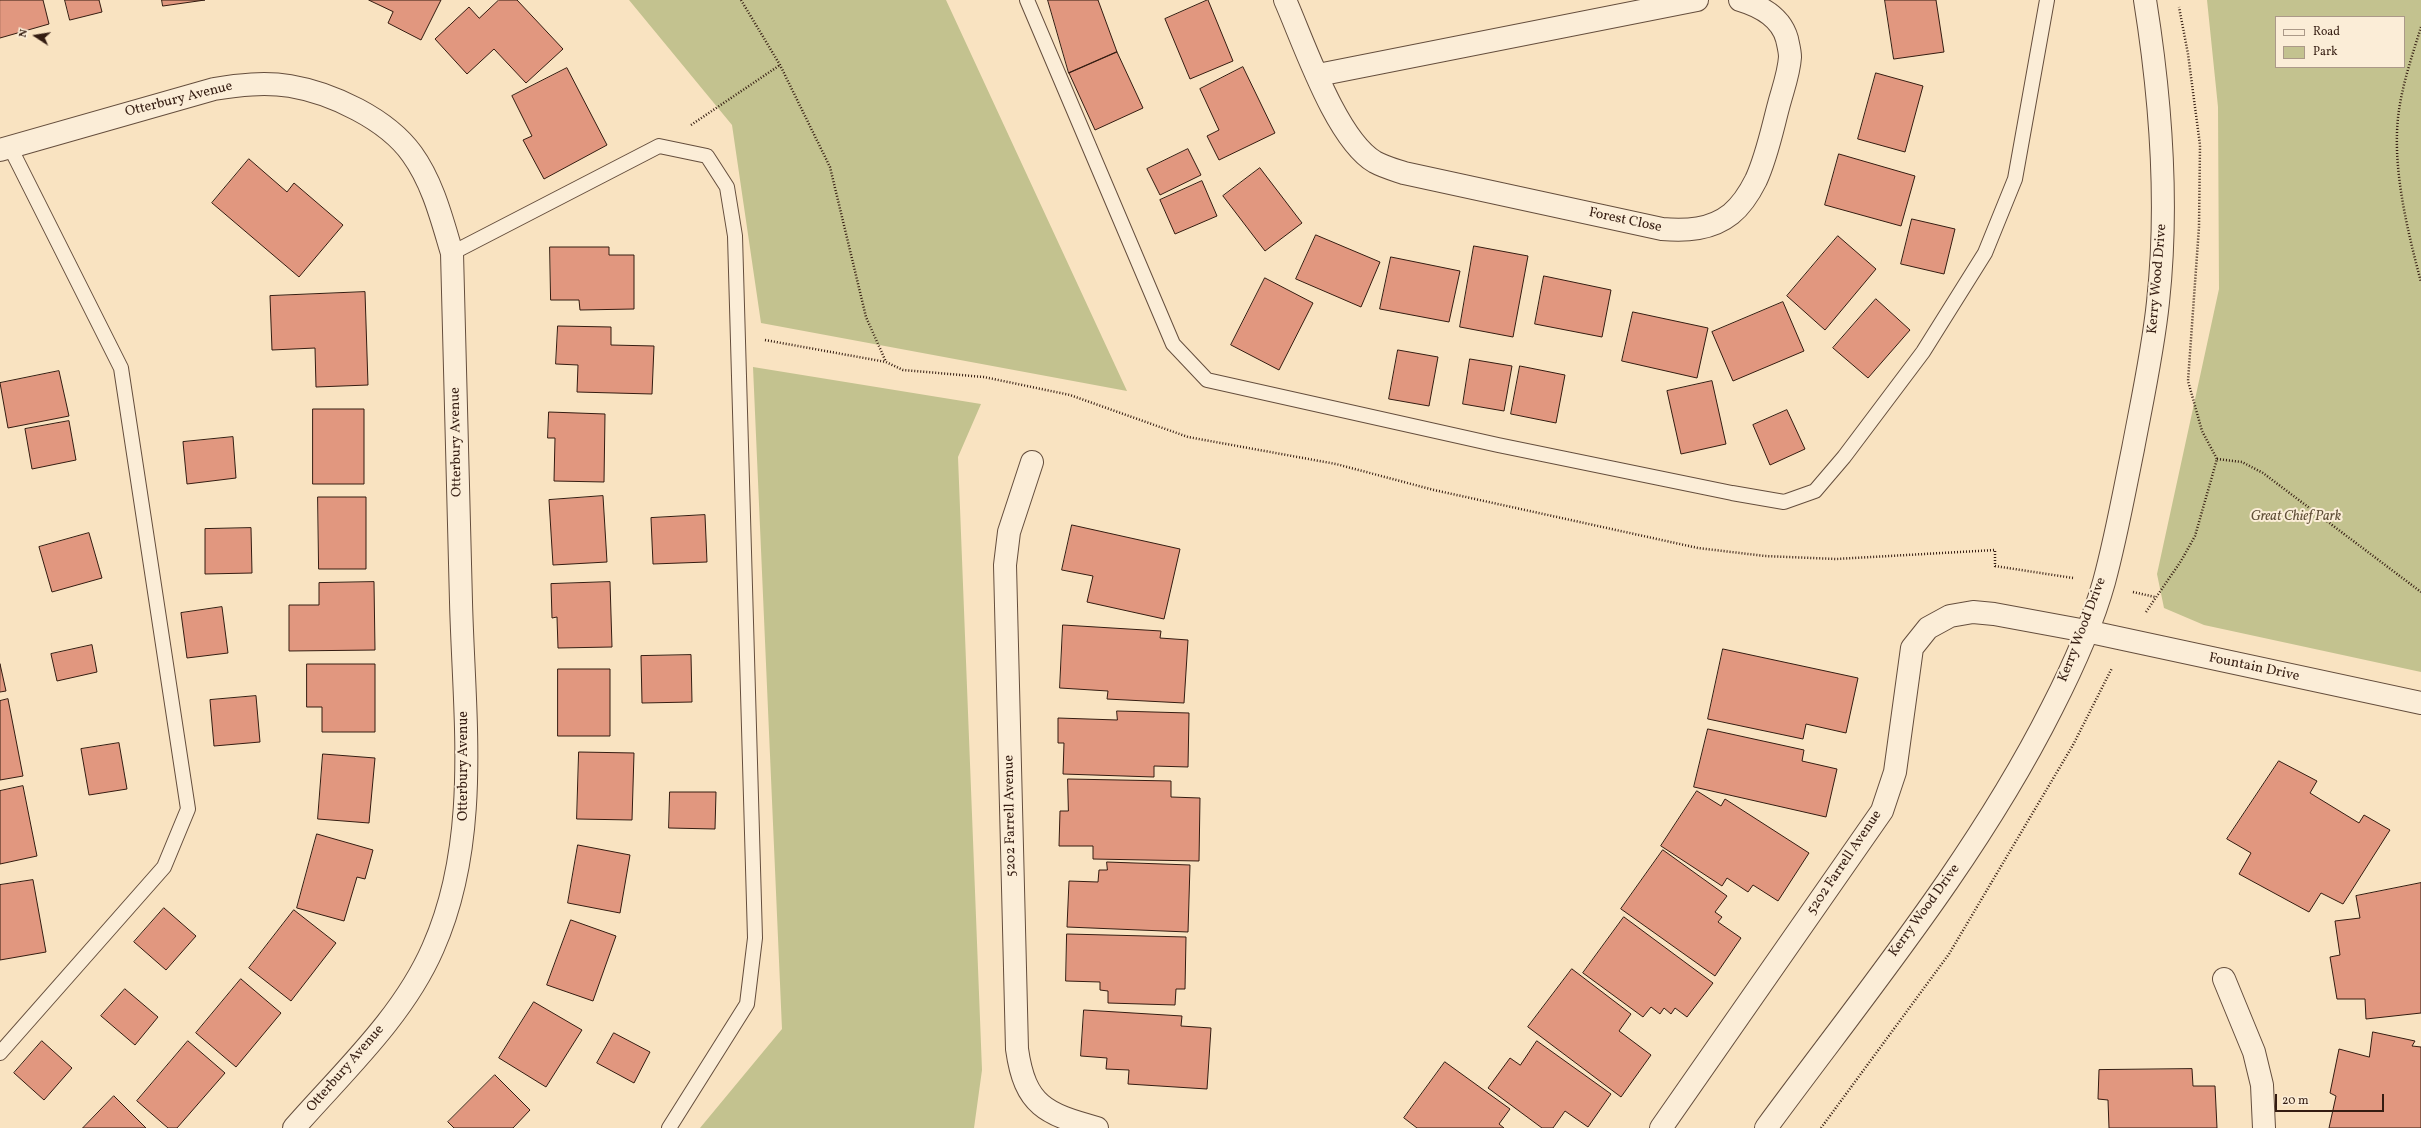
<!DOCTYPE html>
<style>
body{margin:0}
#map{position:relative;width:2421px;height:1128px;overflow:hidden;background:#f9e3c1;font-family:Vollkorn,serif}
canvas{display:block}
.legend{position:absolute;left:2275px;top:16px;width:130px;height:52px;box-sizing:border-box;background:#fbedd7;border:1px solid #ab9988;margin:0;padding:5px 7px;list-style:none;font-size:12px;color:#341c11}
.legend li{display:flex;align-items:center;gap:8px;height:20px}
.legend b{width:20px;border:1px solid #ab9988}
.north{position:absolute;left:16px;top:16px;width:40px;height:40px;-webkit-text-stroke:3px #fbedd7;paint-order:stroke;rotate:282deg;font-size:11px;font-weight:700;line-height:16px;text-align:center;color:#341c11}
.north::after{content:'';display:block;margin:auto;width:14px;height:18px;background:#341c11;clip-path:polygon(50% 0,100% 100%,50% 72%,0 100%)}
.scale{position:absolute;left:2275px;top:1094px;width:109px;height:18px;box-sizing:border-box;border:2px solid #341c11;border-top:0;padding-left:5px;font-size:12px;line-height:14px;white-space:nowrap;color:#341c11;-webkit-text-stroke:3px #fbedd7;paint-order:stroke}
</style>
<div id="map">
<canvas width="2421" height="1128"></canvas>
<ul class="legend">
<li><b style="height:5px;background:#fbedd7"></b>Road</li>
<li><b style="height:11px;background:#c3c28f"></b>Park</li>
</ul>
<div class="north">N</div>
<div class="scale">20 m</div>
</div>
<script>
const g = document.querySelector('canvas').getContext('2d');
g.lineJoin = 'round';
function paint(path, color) { g.fillStyle = color; g.fill(path, 'evenodd'); }
function stroke(path, color, width, dash) { g.strokeStyle = color; g.lineWidth = width; g.lineCap = dash ? 'butt' : 'round'; g.setLineDash(dash || []); g.stroke(path); }
function label(font, color, halo, rows, align = 'center') {
  g.font = font + ' Vollkorn,serif'; g.lineWidth = 4; g.setLineDash([]); g.textBaseline = 'middle'; g.strokeStyle = halo; g.fillStyle = color; for (const [text, x, y, turn = 0] of rows) {
    g.save(); g.translate(x, y); g.rotate((+turn || 0) * Math.PI / 180); g.textAlign = isNaN(turn) ? turn : align; if (halo) g.strokeText(text, 0, 0); g.fillText(text, 0, 0); g.restore();
  }
}
paint(new Path2D(`
 M629,0H946L1127,391L761,323L732,125Z
 M2207,0H2421V672L2204,625L2164,608L2157,574L2219,289L2218,107ZM2276,17H2404V67H2276Z
 M753,367L981,404L958,457L982,1070L974,1128H700L782,1029Z`), '#c3c28f');
const building = new Path2D(`
 M0,0H43L49,24L0,38Z
 M65,0H99L102,12L70,20Z
 M162,0H205L163,6Z
 M369,0H441L421,40L388,23L393,12Z
 M499,0H517L563,49L526,83L494,49L467,74L435,39L469,7L479,18Z
 M1048,0H1098L1117,52L1069,73Z
 M1208,0L1233,61L1190,79L1165,19Z
 M1885,0H1936L1944,52L1894,59Z
 M1117,52L1143,108L1095,130L1069,73Z
 M1243,67L1275,133L1219,160L1207,136L1219,130L1200,89Z
 M567,68L607,145L544,179L523,140L532,136L512,96Z
 M1876,73L1923,86L1905,152L1858,139Z
 M1188,149L1201,175L1160,195L1147,169Z
 M1839,154L1915,176L1901,226L1825,205Z
 M249,159L287,192L294,183L343,225L299,277L212,203Z
 M1260,168L1302,223L1265,251L1223,196Z
 M1202,181L1217,216L1175,234L1160,200Z
 M1912,219L1955,229L1944,274L1901,264Z
 M1316,235L1380,262L1361,307L1296,279Z
 M1838,236L1876,269L1825,330L1787,296Z
 M1474,246L1528,256L1513,337L1460,327Z
 M550,247H609V255H634V309L580,310L579,300H551Z
 M1391,257L1460,271L1449,322L1380,309Z
 M1544,276L1611,290L1602,337L1535,324Z
 M1265,278L1313,303L1279,370L1231,345Z
 M365,292L368,385L316,387L315,348L272,350L270,296Z
 M1876,299L1910,330L1868,378L1833,348Z
 M1783,302L1804,351L1733,381L1712,332Z
 M1633,312L1708,328L1697,378L1622,361Z
 M558,326L611,327V345L654,346L652,394L577,392L578,365L556,364Z
 M1398,350L1438,357L1429,406L1389,399Z
 M1470,359L1512,366L1504,411L1463,404Z
 M1520,366L1565,375L1556,423L1511,414Z
 M59,371L69,416L8,428L0,383Z
 M1712,381L1726,444L1681,454L1667,391Z
 M313,409H364V484H313Z
 M1787,410L1805,449L1770,465L1753,425Z
 M549,412L605,414L604,482L554,481L555,438H548Z
 M69,421L76,460L32,469L25,429Z
 M233,437L236,478L187,484L183,442Z
 M603,496L607,562L553,565L549,500Z
 M318,497H366V569H319Z
 M705,515L707,562L653,564L651,518Z
 M1072,525L1180,549L1164,619L1087,602L1093,576L1062,570Z
 M251,528L252,573L205,574V529Z
 M89,533L102,578L52,592L39,547Z
 M374,582L375,650L289,651V605H319V583Z
 M610,582L612,647L558,648L557,617L552,618L551,584Z
 M222,607L228,653L187,658L181,613Z
 M1063,625L1161,631L1160,638L1188,640L1184,703L1107,699L1108,691L1060,688Z
 M92,645L97,672L57,681L51,654Z
 M1723,649L1858,678L1846,733L1806,724L1803,739L1708,719Z
 M691,655L692,702L642,703L641,656Z
 M0,664L6,691L0,692Z
 M307,664H375V732H322V707H307Z
 M558,669H610V736H558Z
 M256,696L260,742L214,746L210,700Z
 M8,699L23,776L0,780V701Z
 M1117,711L1189,713L1188,767L1154,766V777L1063,774L1064,743H1058V718L1117,720Z
 M1708,729L1804,750L1802,761L1837,769L1826,817L1694,787Z
 M119,743L127,789L89,795L81,749Z
 M579,752L634,753L632,820L577,819Z
 M323,754L375,758L369,823L318,819Z
 M2279,761L2317,781L2310,793L2359,823L2364,815L2390,830L2343,904L2321,893L2309,912L2239,874L2251,853L2227,839Z
 M1068,779L1171,781V797L1200,798L1199,861L1093,859V846H1059L1060,811H1068Z
 M23,786L37,856L0,864V791Z
 M1697,791L1721,806L1725,799L1809,853L1778,901L1753,885L1748,892L1727,878L1722,886L1661,846Z
 M670,792H716L715,829L669,828Z
 M317,834L373,850L365,879L357,877L344,921L297,908Z
 M578,845L630,855L620,913L568,903Z
 M1663,850L1727,896L1715,912L1722,917L1718,922L1741,938L1715,976L1621,909Z
 M1107,862L1190,865L1188,932L1067,927L1069,881L1098,882L1099,870H1107Z
 M33,880L46,952L0,960V885Z
 M2421,883V1013L2366,1019L2365,999H2337L2330,957L2340,955L2335,921L2360,918L2356,896Z
 M164,908L196,936L166,970L134,942Z
 M294,910L336,943L291,1001L249,968Z
 M1624,917L1713,983L1687,1017L1675,1008L1671,1014L1664,1008L1660,1014L1651,1007L1643,1017L1583,973Z
 M571,920L616,936L593,1001L547,985Z
 M1067,934L1186,937L1185,989H1176L1175,1005L1108,1003V991L1100,990V982L1066,981Z
 M1572,969L1631,1014L1619,1031L1651,1055L1621,1097L1528,1027Z
 M241,979L281,1013L236,1067L196,1033Z
 M125,989L158,1017L135,1045L101,1016Z
 M534,1002L582,1030L546,1087L499,1058Z
 M1084,1010L1182,1016L1181,1026L1211,1028L1207,1089L1128,1084L1129,1070L1106,1069L1107,1058L1081,1056Z
 M2373,1032L2415,1041L2412,1046L2421,1047V1128H2329L2336,1096L2330,1093L2339,1049L2369,1057Z
 M614,1033L650,1052L634,1083L597,1063Z
 M42,1041L72,1068L44,1100L14,1073Z
 M188,1041L225,1073L177,1128H168L137,1101Z
 M1537,1041L1611,1094L1588,1127L1565,1111L1553,1128H1542L1488,1088L1510,1058L1520,1065Z
 M1445,1062L1510,1109L1499,1124L1504,1128H1417L1404,1118Z
 M2192,1069L2193,1086H2215L2217,1128H2109L2108,1100L2098,1099L2099,1070Z
 M495,1075L530,1110L513,1128H454L448,1122Z
 M114,1096L146,1128H83Z`);
paint(building, '#e1977f');
stroke(building, '#341c11', 1);
const service = new Path2D(`
 M1027,0L1173,344L1207,380L1498,445L1732,493L1784,502L1815,491L1844,457L1923,352L1985,253L2015,179L2047,0
 M452,253L659,146L707,156L727,187L735,236L755,938L747,1004L669,1128
 M0,1053L164,867L188,809L121,368L10,147`);
const minor = new Path2D(`
 M1285,0C1304,43 1336,139 1375,162C1384,167 1395,170 1404,173L1662,229C1686,231 1711,230 1731,214C1742,205 1750,192 1756,180C1767,156 1772,130 1779,104C1783,89 1789,73 1790,57C1790,51 1788,44 1787,39C1781,17 1760,6 1740,0
 M1318,75L1697,0
 M0,150L214,89C239,85 264,82 290,86C332,93 387,119 412,154C433,183 442,220 452,253C455,369 458,486 461,602C464,717 481,840 433,948C403,1017 343,1072 294,1128
 M1032,462L1009,532L1005,565L1017,1049C1025,1106 1046,1114 1097,1128
 M2224,979L2254,1052L2262,1085L2264,1128
 M1661,1128L1882,811L1895,772L1912,648L1928,628L1950,616L1973,612L1994,614L2086,631L2421,703`);
const tertiary = new Path2D(`
 M1766,1128C1866,992 1976,859 2052,708C2072,669 2092,625 2104,582C2116,538 2124,493 2133,449C2142,401 2153,351 2158,302C2169,201 2161,100 2145,0`);
stroke(service, '#654e3d', 16);
stroke(minor, '#654e3d', 24);
stroke(tertiary, '#654e3d', 24);
stroke(new Path2D(`
 M741,0L780,65L830,167L866,317L886,362L903,370L984,377L1070,395L1188,437L1336,464L1434,490L1698,548L1765,556L1836,559L1995,550V566L2073,578
 M2421,27C2413,53 2403,82 2399,110C2391,164 2407,229 2421,282
 M691,125L780,65
 M765,340L886,362
 M2217,459L2242,462L2263,473L2421,592
 M2133,592L2155,597
 M2146,612L2181,561L2195,536L2217,459L2202,431L2188,381L2199,227L2200,145L2188,54L2179,7
 M1821,1128L1949,954L2073,745L2112,668`), '#341c11', 2.5, [1, 2]);
stroke(service, '#fbedd7', 14);
stroke(minor, '#fbedd7', 22);
stroke(tertiary, '#fbedd7', 22);
label('14px', '#341c11', '#fbedd7', [
 ["Otterbury Avenue",179,100,-14],
 ["Forest Close",1625,221,12],
 ["Kerry Wood Drive",2158,279,-85],
 ["Otterbury Avenue",457,442,-91],
 ["Kerry Wood Drive",2083,630,-69],
 ["Fountain Drive",2254,668,12],
 ["Otterbury Avenue",464,766,-90],
 ["5202 Farrell Avenue",1011,816,-91],
 ["5202 Farrell Avenue",1845,863,-56],
 ["Kerry Wood Drive",1925,911,-54],
 ["Otterbury Avenue",346,1069,-49]
]);
label('italic 14px', '#5f4e37', '#fbedd7', [
 ["Great Chief Park",2296,517]
]);
</script>
